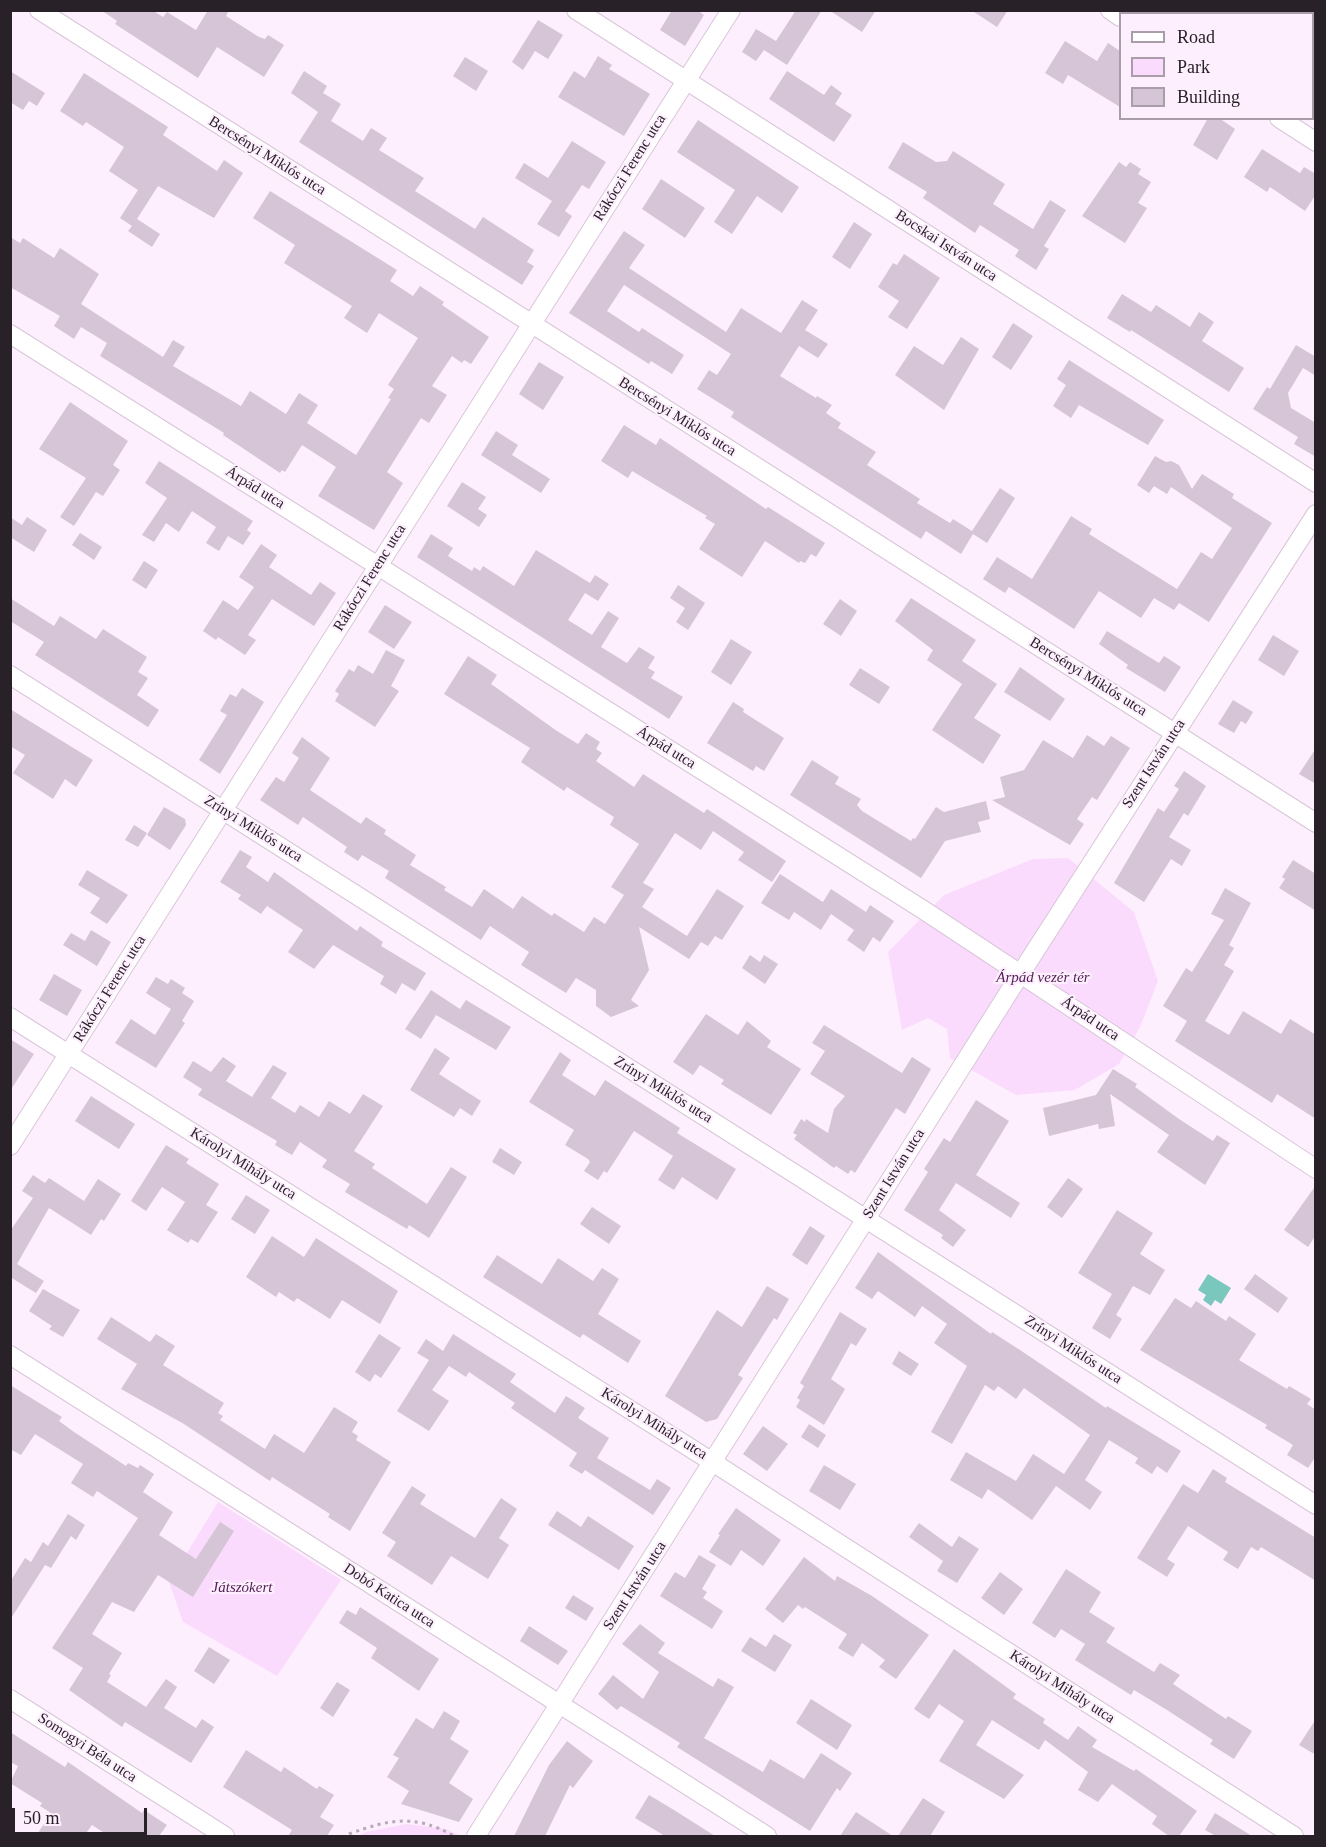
<!DOCTYPE html>
<meta charset="utf-8">
<style>
body{margin:0}
#map{position:relative;width:1326px;height:1847px;overflow:hidden;background:#feeffe;font-family:"Times New Roman",serif}
canvas{display:block}
.frame{position:absolute;inset:0;border:12px solid #282228;pointer-events:none}
.legend{position:absolute;left:1119px;top:12px;width:195px;height:108px;box-sizing:border-box;background:#feeffe;border:2px solid #a89da8;margin:0;padding:8px 10px;list-style:none;font-size:18px;color:#282228}
.legend li{display:flex;align-items:center;gap:12px;height:30px}
.legend b{width:30px;border:2px solid #a89da8}
.scale{position:absolute;left:12px;top:1808px;width:135px;height:27px;box-sizing:border-box;border:3px solid #282228;border-top:0;padding-left:8px;font-size:18px;line-height:21px;white-space:nowrap;color:#282228;-webkit-text-stroke:4px #feeffe;paint-order:stroke}
</style>
<div id="map">
<canvas width="1326" height="1847"></canvas>
<div class="frame"></div>
<ul class="legend">
<li><b style="height:8px;background:#fff"></b>Road</li>
<li><b style="height:16px;background:#fbdbfd"></b>Park</li>
<li><b style="height:16px;background:#d6c4d7"></b>Building</li>
</ul>
<div class="scale">50 m</div>
</div>
<script>
const g = document.querySelector('canvas').getContext('2d');
g.lineJoin = 'round';
function paint(path, color) { g.fillStyle = color; g.fill(path, 'evenodd'); }
function stroke(path, color, width, dash) { g.strokeStyle = color; g.lineWidth = width; g.lineCap = dash ? 'butt' : 'round'; g.setLineDash(dash || []); g.stroke(path); }
function label(font, color, halo, rows, align = 'center') {
  g.font = font + ' "Times New Roman",serif'; g.lineWidth = 4.5; g.setLineDash([]); g.textBaseline = 'middle'; g.strokeStyle = halo; g.fillStyle = color; for (const [text, x, y, turn = 0] of rows) {
    g.save(); g.translate(x, y); g.rotate((+turn || 0) * Math.PI / 180); g.textAlign = isNaN(turn) ? turn : align; if (halo) g.strokeText(text, 0, 0); g.fillText(text, 0, 0); g.restore();
  }
}
paint(new Path2D(`
 M1068,858L1134,912L1158,981L1140,1027L1119,1064L1075,1090L1016,1095L950,1058L947,1029L928,1018L902,1030L888,952L944,895L1033,859Z
 M218,1502L341,1580L277,1676L183,1622L169,1582Z
 M406,1824L446,1829L461,1836H358L366,1832Z`), '#fbdbfd');
paint(new Path2D(`
 M1208,1274L1231,1288L1221,1304L1215,1300L1211,1306L1203,1300L1206,1295L1198,1290Z`), '#79c7bd');
paint(new Path2D(`
 M101,10H152L163,17L167,12L196,30L208,10H229L226,16L259,37L265,39L268,35L284,45L264,77L217,47L198,78L115,24L117,21Z
 M672,10H697L704,15L685,46L660,30Z
 M796,10H822L787,65L764,50L756,61L742,52L756,29L776,41Z
 M829,10H876L862,32Z
 M971,10H1008L997,27Z
 M538,20L563,35L548,59L535,51L523,70L512,62Z
 M1065,41L1097,61L1108,43L1120,51V107L1068,75L1063,84L1045,73Z
 M598,56L612,65L609,69L650,94L624,136L558,97L574,71L585,78Z
 M465,57L488,71L476,91L453,76Z
 M10,71L45,93L37,106L29,101L23,110L10,102Z
 M304,71L327,86L323,93L341,104L331,121L363,141L371,128L387,138L379,150L424,178L415,191L475,229L483,217L534,250L527,262L534,266L522,285L299,142L318,112L291,93Z
 M787,71L824,95L831,85L842,93L835,104L852,115L834,142L769,99Z
 M84,73L168,127L163,135L217,171L224,160L243,173L214,218L158,186L137,219L160,234L152,247L128,231L132,226L120,218L138,190L109,171L124,147L86,122L83,126L60,111Z
 M1208,118H1219L1235,129L1217,160L1193,145Z
 M698,120L799,187L782,213L757,196L732,234L714,222L735,190L677,152Z
 M572,141L606,162L589,189L582,185L565,211L572,216L559,237L537,224L552,201L515,178L524,163L548,178Z
 M903,142L936,162L947,161L953,151L1005,184L993,204L1033,229L1050,200L1066,210L1044,246L1049,249L1036,270L1015,256L1019,250L980,225L975,233L923,198L927,192L888,168Z
 M1262,149L1300,173L1304,167L1316,174V194L1305,211L1270,187L1267,192L1244,177Z
 M1119,162L1126,167L1130,162L1141,169L1138,174L1151,182L1138,203L1147,208L1125,243L1082,216Z
 M661,179L705,208L685,238L642,209Z
 M270,191L397,270L390,281L413,296L420,286L444,302L442,305L489,337L471,364L464,360L462,363L452,356L432,386L447,395L429,423L421,418L387,472L403,483L374,530L318,496L336,467L302,445L285,472L282,470L280,473L223,435L224,433L100,356L107,343L81,327L74,339L54,326L60,316L10,287V237L20,243L23,238L54,258L60,248L99,274L81,304L163,357L173,340L185,347L173,366L241,406L250,391L286,414L299,393L318,405L307,423L356,455L391,399L388,398L394,389L388,385L418,338L379,313L367,333L344,318L352,306L284,263L295,245L253,218Z
 M854,222L872,234L850,269L832,257Z
 M624,231L645,245L629,268L726,332L741,308L781,333L802,300L818,310L805,330L828,344L818,358L799,346L780,376L816,398L817,396L832,405L826,413L841,423L838,428L876,452L867,465L920,499L917,503L950,523L953,519L972,531L1000,488L1015,498L987,543L973,534L961,554L926,531L921,539L731,417L734,412L697,389L709,370L717,375L731,354L624,285L607,311L639,332L642,328L684,355L672,374L651,361L649,364L569,313Z
 M904,254L940,278L907,329L888,317L899,301L878,287L893,263L897,265Z
 M1122,294L1151,312L1156,305L1190,327L1199,312L1214,322L1202,341L1244,368L1229,392L1131,330L1130,332L1107,318Z
 M1013,323L1033,336L1011,370L992,357Z
 M961,337L979,349L944,410L895,375L914,346L943,365Z
 M1296,345L1316,357V376L1303,368L1288,393L1291,408L1316,423V457L1294,444L1298,437L1253,409L1267,387L1270,389Z
 M1069,360L1164,420L1148,445L1079,405L1071,418L1053,406L1066,385L1057,379Z
 M539,362L564,377L543,410L519,394Z
 M70,402L128,441L113,465L120,470L103,496L96,492L74,526L60,517L86,478L39,449Z
 M624,425L656,445L660,438L766,509L768,507L825,543L816,557L811,554L805,563L800,561L799,563L765,541L742,577L699,549L715,524L705,518L707,516L632,471L628,478L601,461Z
 M496,431L518,445L512,455L550,479L541,493L481,455Z
 M1155,456L1166,462L1171,461L1179,465L1192,489L1202,474L1234,494L1232,498L1272,523L1209,622L1179,603L1174,610L1154,598L1141,618L1099,591L1074,629L1009,587L1005,593L983,579L997,557L1032,579L1071,516L1092,529L1089,534L1177,589L1201,552L1212,559L1232,528L1171,487L1167,494L1154,486L1149,493L1137,485Z
 M159,461L253,521L247,530L251,533L243,545L228,536L219,551L206,543L216,527L192,511L179,532L166,523L154,542L142,535L167,498L145,483Z
 M462,482L486,497L478,509L487,515L479,527L447,506Z
 M10,517L22,525L27,517L47,530L34,552L10,537Z
 M80,533L102,547L94,560L72,545Z
 M431,534L453,548L448,556L472,571L474,567L480,571L483,566L514,586L536,550L590,583L595,575L609,584L598,601L585,593L568,620L592,635L608,611L619,618L601,647L627,663L639,647L655,657L648,668L655,672L651,678L683,697L669,719L417,557Z
 M261,544L277,555L269,567L311,595L320,582L336,593L314,626L272,599L248,635L256,640L245,655L218,637L216,640L203,631L223,600L238,610L254,587L239,577Z
 M144,561L158,570L146,589L132,580Z
 M678,585L705,603L688,630L676,622L685,608L670,598Z
 M10,598L54,626L60,616L96,639L103,629L147,657L138,672L148,678L137,695L159,710L148,727L35,655L44,642L10,621Z
 M911,598L976,640L962,661L997,684L974,718L1001,735L983,764L932,730L962,684L927,660L933,650L895,621Z
 M840,599L857,611L841,636L823,624Z
 M385,605L412,622L394,649L368,632Z
 M1107,631L1159,663L1164,656L1181,667L1165,692L1126,668L1128,665L1099,644Z
 M1273,635L1299,651L1284,676L1258,660Z
 M731,639L752,652L731,685L711,672Z
 M386,650L405,660L391,686L399,691L375,727L335,701L339,694L335,691L349,669L354,672L358,665L373,674Z
 M468,656L497,675L491,684L557,731L578,744L586,733L600,742L596,749L602,753L596,761L634,787L643,774L704,813L707,809L786,861L772,882L738,860L744,852L713,831L701,850L675,833L643,883L654,889L642,907L687,936L717,889L744,906L722,940L715,936L708,946L701,942L689,959L639,927L649,970L631,1000L639,1006L611,1017L596,1006V990L576,978L566,993L521,965L529,952L490,926L481,940L385,878L389,871L362,855L358,861L344,852L347,847L303,817L298,825L260,800L276,777L284,782L299,758L292,753L302,737L330,758L310,790L361,824L366,817L386,830L384,834L416,855L410,865L446,887L444,890L472,907L484,889L513,909L522,896L552,916L554,913L584,932L594,917L605,924L624,895L611,887L639,844L610,825L614,817L567,787L564,791L521,762L530,748L444,694Z
 M1020,667L1065,699L1050,721L1004,692Z
 M860,668L890,687L879,704L849,685Z
 M242,688L264,702L220,774L199,760L227,715L220,711L230,694L236,697Z
 M1233,700L1253,712L1246,724L1241,721L1234,733L1218,724Z
 M733,702L744,709L743,712L784,738L764,771L756,766L753,771L707,743Z
 M10,709L93,760L76,787L65,779L53,799L13,773L25,755L10,746Z
 M1087,735L1104,746L1111,736L1130,748L1097,800L1092,797L1077,819L1084,824L1070,845L992,800L1005,797L1000,777L1024,770L1043,740L1073,758Z
 M1316,748V784L1299,774Z
 M812,760L839,777L835,784L861,799L857,805L862,811L911,841L913,838L915,839L936,807L944,812L986,801L990,819L978,822L981,832L945,841L921,878L790,795Z
 M1184,771L1206,786L1188,816L1184,813L1169,837L1191,850L1182,866L1171,859L1144,902L1114,883L1158,808L1164,812L1179,789L1174,786Z
 M164,807L185,819L186,825L170,850L147,835Z
 M134,825L147,833L138,847L125,840Z
 M240,850L252,857L246,867L268,882L274,872L357,931L360,926L383,942L381,946L426,973L415,991L402,983L396,994L380,984L384,976L333,945L314,969L288,952L303,930L267,906L261,914L238,899L241,895L220,882Z
 M1293,860L1316,874V911L1279,888L1285,879L1282,877Z
 M87,870L128,895L107,924L90,913L100,898L78,885Z
 M780,874L823,902L831,889L866,912L870,905L894,921L880,942L873,937L864,952L847,940L854,930L831,914L821,930L794,912L789,920L761,903Z
 M1225,888L1251,903L1229,945L1234,948L1224,965L1234,971L1205,1021L1229,1035L1243,1011L1281,1034L1290,1019L1316,1035V1119L1277,1094L1272,1103L1175,1041L1187,1021L1163,1006L1186,968L1192,972L1224,920L1211,914Z
 M91,930L111,942L97,966L63,945L71,933L85,941Z
 M750,955L760,962L764,955L778,964L765,984L742,968Z
 M54,974L82,990L67,1016L39,1000Z
 M156,977L168,984L171,979L185,988L182,993L194,1001L182,1021L185,1023L156,1068L115,1043L131,1019L155,1035L171,1009L146,993Z
 M431,990L460,1009L466,1000L511,1027L496,1050L436,1015L421,1039L405,1029Z
 M706,1014L738,1035L747,1021L771,1041L767,1047L801,1069L771,1115L721,1084L724,1080L700,1065L693,1075L673,1062Z
 M824,1025L902,1073L912,1057L931,1069L905,1114L896,1108L855,1173L851,1170L848,1174L836,1166L834,1168L794,1139L797,1135L793,1133L801,1119L805,1122L806,1119L828,1133L834,1109L845,1096L810,1074L825,1051L812,1043Z
 M10,1039L34,1054L10,1091Z
 M435,1048L450,1058L439,1074L481,1101L472,1116L460,1108L454,1117L410,1090Z
 M560,1052L571,1060L562,1075L595,1096L605,1080L680,1128L677,1133L736,1169L717,1200L682,1177L674,1190L658,1180L673,1156L634,1131L607,1173L604,1171L598,1180L584,1171L590,1162L588,1159L565,1145L574,1130L529,1102Z
 M223,1057L236,1066L226,1081L252,1097L273,1065L287,1073L271,1098L295,1113L300,1105L319,1117L329,1101L350,1114L363,1094L383,1106L354,1151L375,1164L372,1168L427,1204L451,1167L467,1177L429,1238L409,1225L407,1229L345,1192L350,1184L322,1167L327,1160L300,1142L292,1155L275,1145L277,1141L198,1095L202,1089L183,1077L193,1061L211,1072Z
 M1113,1069L1137,1084L1135,1087L1179,1119L1213,1141L1217,1135L1230,1143L1205,1185L1157,1152L1169,1135L1110,1094L1115,1126L1099,1129L1098,1124L1049,1136L1043,1108L1096,1095Z
 M91,1096L135,1124L119,1149L75,1121Z
 M976,1100L1009,1121L976,1175L1020,1203L1011,1218L956,1183L939,1210L966,1230L953,1247L941,1238L943,1235L904,1210L928,1172L924,1169L944,1138L950,1142Z
 M166,1145L189,1159L186,1163L219,1184L206,1205L218,1212L198,1243L191,1239L188,1243L167,1230L185,1202L162,1187L146,1211L131,1201Z
 M500,1148L522,1162L514,1175L492,1162Z
 M33,1175L45,1183L49,1178L84,1201L98,1179L121,1194L104,1221L101,1219L91,1235L49,1208L17,1264L44,1281L36,1293L10,1277V1231L33,1198L22,1191Z
 M1068,1178L1083,1189L1062,1218L1047,1207Z
 M1316,1185V1235L1308,1247L1284,1230Z
 M246,1195L270,1210L255,1234L231,1219Z
 M592,1207L621,1226L609,1244L580,1224Z
 M1117,1210L1153,1233L1140,1254L1165,1270L1150,1295L1133,1286L1116,1315L1122,1319L1110,1339L1092,1328L1112,1294L1078,1273Z
 M810,1226L825,1236L807,1265L792,1255Z
 M272,1236L304,1257L316,1238L398,1291L380,1324L342,1300L330,1319L297,1298L294,1302L279,1292L276,1297L246,1277Z
 M878,1252L991,1334L992,1332L1020,1350L1106,1408L1107,1406L1181,1451L1167,1473L1157,1466L1152,1474L1135,1463L1138,1458L1109,1440L1085,1480L1102,1492L1090,1510L1056,1486L1032,1520L988,1489L982,1499L950,1480L966,1452L1016,1481L1033,1454L1064,1474L1090,1435L1024,1388L1016,1399L998,1386L994,1391L985,1385L952,1444L931,1432L967,1366L934,1343L947,1324L922,1306L915,1317L878,1291L872,1299L855,1288Z
 M497,1255L542,1284L558,1258L593,1281L602,1268L619,1279L598,1314L641,1341L628,1363L583,1334L580,1338L483,1277Z
 M1255,1274L1288,1298L1278,1313L1244,1289Z
 M767,1286L789,1299L777,1320L774,1318L738,1375L743,1378L717,1419L706,1422L665,1396L717,1310L742,1327Z
 M43,1289L80,1310L63,1337L49,1329L52,1326L29,1311Z
 M1175,1298L1191,1308L1196,1301L1226,1321L1229,1316L1256,1334L1239,1360L1287,1389L1289,1386L1311,1399L1307,1404L1316,1410V1456L1308,1468L1287,1455L1293,1445L1265,1428L1267,1425L1140,1350Z
 M840,1312L867,1329L856,1346L851,1343L831,1379L845,1389L824,1425L796,1407L800,1400L797,1398L804,1386L800,1383Z
 M111,1317L150,1342L156,1334L175,1346L163,1365L224,1403L218,1413L223,1416L220,1420L265,1449L274,1434L304,1453L334,1407L358,1422L352,1432L358,1436L356,1440L391,1462L350,1531L328,1517L330,1514L272,1477L270,1481L184,1424L121,1389L137,1364L97,1339Z
 M379,1334L401,1348L381,1378L375,1374L370,1382L355,1372Z
 M453,1334L516,1374L510,1382L555,1413L566,1396L585,1408L578,1418L609,1438L597,1458L650,1490L657,1479L671,1488L653,1515L585,1470L582,1474L569,1466L577,1453L511,1408L515,1403L469,1372L466,1377L449,1366L432,1390L449,1401L429,1431L397,1411L429,1360L417,1353L426,1339L443,1351Z
 M899,1351L919,1364L911,1376L892,1364Z
 M10,1385L62,1417L59,1421L74,1432L126,1466L128,1463L138,1468L140,1465L154,1474L143,1492L173,1512L159,1535L196,1559L220,1522L234,1531L193,1597L158,1575L134,1612L112,1602L92,1634L122,1653L109,1674L111,1675L107,1682L146,1707L166,1679L177,1687L164,1708L196,1728L202,1719L214,1727L191,1763L125,1722L122,1727L69,1690L83,1668L52,1648L138,1518L97,1491L93,1497L71,1483L83,1464L35,1434L21,1455L10,1449Z
 M809,1424L826,1435L818,1448L801,1437Z
 M763,1426L788,1444L767,1471L743,1454Z
 M824,1465L856,1484L840,1510L809,1491Z
 M1213,1469L1227,1478L1225,1482L1316,1538V1581L1261,1547L1258,1551L1251,1547L1238,1569L1223,1560L1228,1552L1188,1526L1167,1559L1175,1564L1167,1577L1137,1558L1183,1484L1198,1493Z
 M412,1486L426,1495L420,1504L475,1538L501,1498L517,1509L499,1538L509,1545L488,1579L451,1556L432,1585L387,1556L396,1542L382,1533Z
 M736,1508L781,1540L763,1566L741,1550L731,1566L709,1552L720,1535L718,1534Z
 M557,1511L581,1527L588,1516L634,1546L619,1570L548,1525Z
 M68,1514L85,1525L76,1540L71,1536L51,1568L45,1565L10,1620V1582L25,1558L31,1562L43,1542L48,1546Z
 M919,1523L952,1547L959,1536L979,1549L957,1583L937,1571L943,1561L909,1537Z
 M699,1555L716,1565L702,1589L707,1592L703,1598L723,1611L712,1629L660,1596L675,1572L685,1578Z
 M804,1557L835,1581L837,1576L872,1596L929,1635L896,1679L879,1667L885,1660L862,1643L853,1657L838,1648L847,1634L805,1607L803,1609L798,1605L783,1623L765,1609Z
 M1066,1569L1101,1592L1089,1612L1115,1628L1106,1642L1154,1672L1160,1663L1180,1675L1173,1684L1226,1719L1228,1716L1252,1731L1234,1759L1210,1744L1213,1740L1167,1710L1134,1690L1131,1695L1075,1660L1085,1644L1061,1629L1055,1638L1032,1623Z
 M1000,1572L1023,1589L1004,1615L981,1598Z
 M573,1595L594,1608L586,1621L565,1608Z
 M360,1607L439,1659L419,1691L371,1658L377,1648L339,1623L347,1610L356,1615Z
 M640,1624L665,1643L658,1653L713,1687L718,1678L734,1687L704,1738L763,1772L770,1759L804,1779L821,1753L852,1773L840,1791L837,1788L810,1831L677,1747L680,1743L621,1706L617,1710L598,1694L613,1675L643,1699L659,1672L622,1644Z
 M529,1626L568,1651L558,1665L520,1641Z
 M774,1634L792,1645L775,1672L741,1651L750,1637L766,1647Z
 M209,1647L230,1660L214,1684L194,1671Z
 M954,1649L1016,1694L1013,1698L1045,1719L1043,1723L1068,1740L1078,1726L1097,1740L1092,1747L1134,1771L1136,1769L1197,1811L1179,1836H1169L1152,1824L1157,1816L1112,1784L1098,1802L1078,1790L1088,1772L1045,1740L1039,1750L992,1720L976,1745L1024,1775L1004,1799L939,1761L964,1721L939,1704L929,1719L914,1709Z
 M337,1682L350,1690L333,1717L320,1708Z
 M811,1699L852,1725L837,1750L796,1723Z
 M444,1711L460,1721L450,1739L469,1751L449,1783L473,1799L459,1822L401,1804L409,1791L387,1777L399,1758L393,1755L416,1718L433,1729Z
 M1316,1719V1755L1299,1745Z
 M10,1732L65,1767L68,1762L142,1813L144,1810L167,1825L159,1836H109L92,1825L84,1836H36L51,1813L40,1806L42,1803L10,1783L18,1766L10,1762Z
 M567,1741L593,1761L573,1788L570,1785L545,1836H514L549,1765Z
 M246,1750L281,1772L284,1767L317,1789L319,1786L334,1795L320,1817L334,1825L327,1836H288L292,1830L223,1787Z
 M649,1795L674,1810L715,1836H665L635,1818Z
 M923,1798L945,1812L930,1836H898Z
 M856,1812L893,1836H840Z
 M1215,1813L1252,1836H1216L1205,1830Z`), '#d6c4d7');
const minor = new Path2D(`
 M39,10L1316,823
 M576,10L1316,483
 M1110,10L1120,17
 M1279,118L1316,142
 M10,334L922,909L1316,1169
 M10,675L1316,1505
 M10,1017L714,1463L1294,1836
 M10,1146L731,10
 M10,1355L767,1836
 M10,1699L225,1836
 M476,1836L1021,973L1316,514`);
stroke(minor, '#d8c6d8', 20);
stroke(new Path2D(`
 M349,1834C390,1819 415,1814 454,1836`), '#b6aab6', 3, [3, 4.5]);
stroke(minor, '#fff', 18);
label('15px', '#282228', '#feeffe', [
 ["Bercsényi Miklós utca",267,156,32],
 ["Rákóczi Ferenc utca",630,168,-58],
 ["Bocskai István utca",946,246,33],
 ["Bercsényi Miklós utca",677,417,32],
 ["Árpád utca",255,488,32],
 ["Rákóczi Ferenc utca",370,578,-58],
 ["Bercsényi Miklós utca",1088,677,32],
 ["Árpád utca",666,748,32],
 ["Szent István utca",1154,764,-57],
 ["Zrínyi Miklós utca",253,829,32],
 ["Rákóczi Ferenc utca",110,989,-58],
 ["Árpád utca",1090,1019,34],
 ["Zrínyi Miklós utca",663,1090,32],
 ["Károlyi Mihály utca",243,1164,32],
 ["Szent István utca",894,1174,-58],
 ["Zrínyi Miklós utca",1073,1350,33],
 ["Károlyi Mihály utca",654,1424,32],
 ["Szent István utca",635,1586,-57],
 ["Dobó Katica utca",389,1596,33],
 ["Károlyi Mihály utca",1062,1687,33],
 ["Somogyi Béla utca",87,1748,33]
]);
label('italic 15px', '#532057', '#feeffe', [
 ["Árpád vezér tér",1043,978],
 ["Játszókert",242,1588]
]);
</script>
